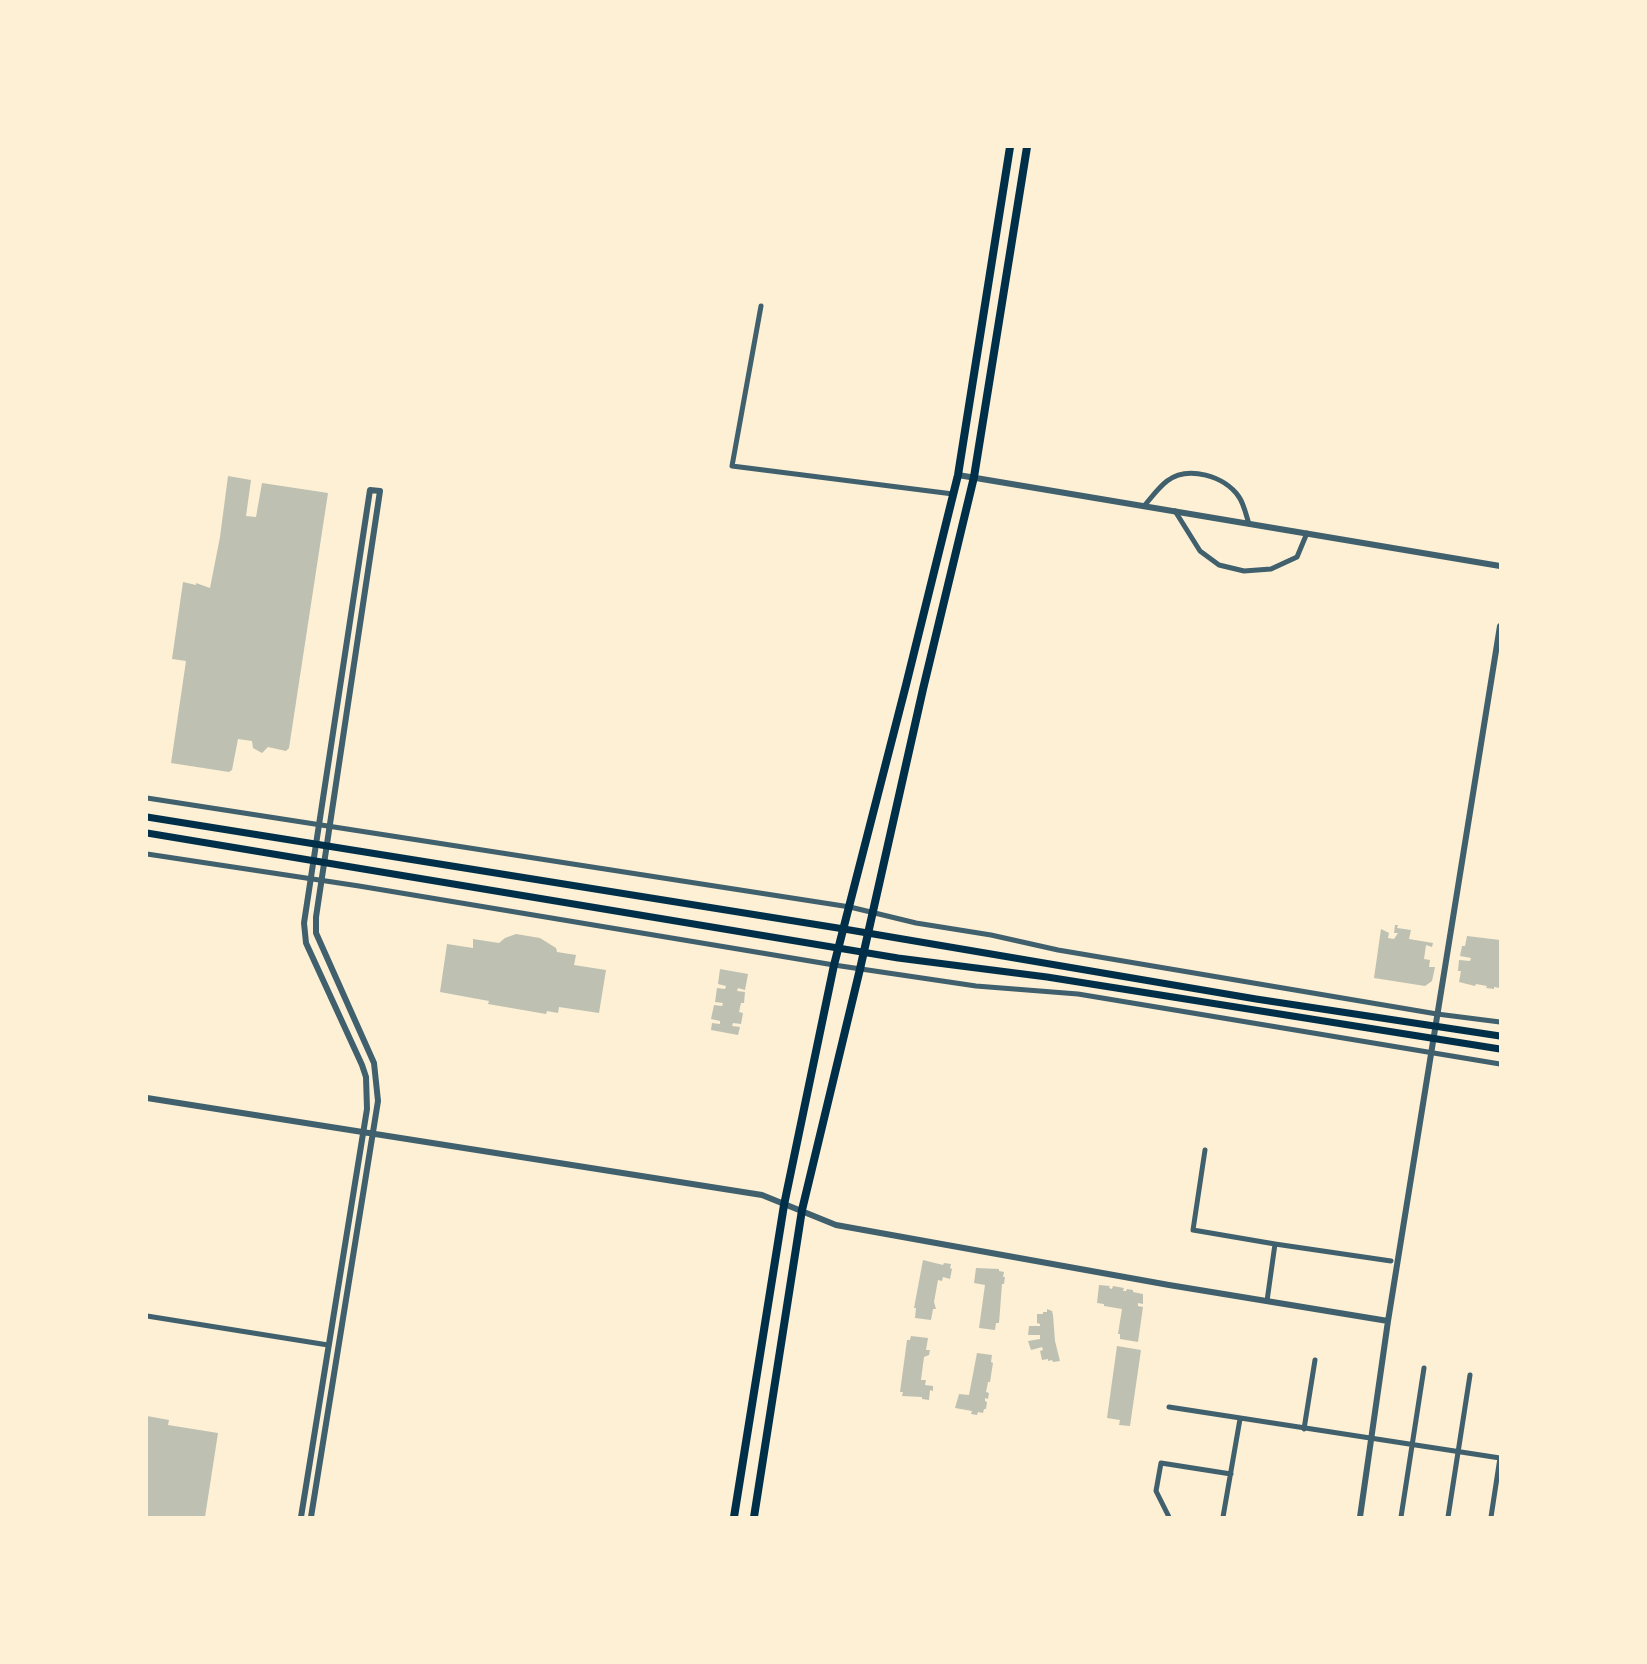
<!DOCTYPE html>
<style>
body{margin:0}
#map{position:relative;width:1647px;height:1664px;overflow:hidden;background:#fdf0d5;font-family:Spectral,serif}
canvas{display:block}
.frame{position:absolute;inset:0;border:148px solid #fdf0d5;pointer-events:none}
</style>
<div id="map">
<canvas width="1647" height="1664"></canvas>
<div class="frame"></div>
</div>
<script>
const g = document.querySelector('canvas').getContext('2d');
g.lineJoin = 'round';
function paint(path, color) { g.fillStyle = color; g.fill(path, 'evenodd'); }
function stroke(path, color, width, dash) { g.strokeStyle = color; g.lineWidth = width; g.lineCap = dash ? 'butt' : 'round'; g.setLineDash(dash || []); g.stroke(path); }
paint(new Path2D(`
 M228,476L251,480L246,516L256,517L262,483L328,493L289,748L286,751L268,747L262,753L253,748L252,741L238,739L232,770L229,772L171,763L186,661L172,659L183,582L196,585V583L210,588L220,537Z
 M1395,925H1398L1397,928L1411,930L1409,939L1433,943L1432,947L1426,945L1424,959L1430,960L1429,967H1435L1432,981L1425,986L1374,978L1381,929L1389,933L1388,938L1394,939L1398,933H1394Z
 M516,934L540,938L556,948L557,952L576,955L574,965L606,970L599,1013L559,1007L558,1013L547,1011L546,1014L488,1004L489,1001L440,992L447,944L473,948V939L499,943L505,938Z
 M1467,936L1500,940V988L1494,987V989L1486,988L1487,986L1476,984L1475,986L1459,982L1461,971H1458L1459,960L1470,961L1471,958L1460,956L1462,946H1465Z
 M720,969L748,974L745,990L738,988L737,991L745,992L744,1003H741L739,1012L743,1013L741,1024L733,1023L732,1026L740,1027L738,1035L711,1030L712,1023L720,1024V1021L711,1019L714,1005L722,1006L723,1003L715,1002L717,988L725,989L726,986L718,984Z
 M923,1260L943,1265L944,1263L951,1264L950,1268L952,1269L950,1279L943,1277L942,1281L938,1280L934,1302L936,1309H933L931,1320L915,1318L916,1308H914Z
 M976,1268L999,1269V1271L1004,1272L1003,1277H1005L1004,1284H1002L999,1323H996L995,1330L979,1328L985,1285L974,1283Z
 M1099,1285L1110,1286L1109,1288L1112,1289L1113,1286L1124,1288L1123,1291H1126L1127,1289L1133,1290V1292L1143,1294V1304L1138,1303V1306L1143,1307L1138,1342L1120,1339V1334H1118L1122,1309L1104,1306V1304L1097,1303Z
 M1047,1309L1052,1311L1053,1315L1055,1341L1060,1361L1053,1362L1052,1360L1048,1361V1359L1042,1360L1040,1351L1043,1350L1042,1347L1031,1350L1028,1341L1040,1339V1335H1028L1029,1326H1040V1324L1037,1323V1314H1043V1312H1047Z
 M911,1336L928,1338L926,1350H930L929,1355L924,1357L921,1380H926L925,1385L933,1386V1391L930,1390L929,1400L922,1399V1397L902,1396L903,1392H900L907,1340H910Z
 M1117,1346L1141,1350L1130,1426L1119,1425L1120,1420L1107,1418Z
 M977,1353L992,1355L991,1362L993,1363L990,1382H988L986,1392L989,1393L988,1399L985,1398V1401L987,1402L986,1409H984L983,1413L978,1412L977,1415L971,1414L972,1411L955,1408L959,1394L969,1395Z
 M147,1416L169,1420L168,1425L218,1433L205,1517H147Z`), '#bec0b2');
stroke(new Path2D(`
 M761,306L732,466L953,494
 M1144,506C1151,498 1158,488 1167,481C1188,465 1225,476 1239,497C1244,504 1246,515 1249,524
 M1175,511L1200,551L1219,565L1244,571L1271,569L1297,557L1307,533
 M147,798L850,907L916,923L991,935L1058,950L1437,1014L1500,1022
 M147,854L359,886L834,965L976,986L1078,994L1500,1064
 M1205,1150L1193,1230L1275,1244
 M1267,1301L1275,1244L1391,1261
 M147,1316L328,1345
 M1169,1407L1500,1458L1491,1517
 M1304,1429L1315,1360
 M1169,1517L1156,1491L1161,1463L1231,1474
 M1223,1517L1240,1419
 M1401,1517L1424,1368
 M1448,1517L1470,1375`), '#3f606c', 5);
stroke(new Path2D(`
 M958,475L1500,566
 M147,1098L762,1195L836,1225L1169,1285L1388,1321
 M301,1517L367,1109L366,1077L362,1065L306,943L304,923L370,490L380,491L316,917V933L374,1063L378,1101L311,1517
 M1360,1517L1388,1321L1500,626`), '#3f606c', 6);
stroke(new Path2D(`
 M147,817L844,929L1256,999L1500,1036
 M147,833L898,958L1047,977L1500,1049`), '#003049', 7);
stroke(new Path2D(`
 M734,1517L784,1205L834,965L906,685L958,475L1010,147
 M754,1517L802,1210L860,969L923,689L974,477L1027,147`), '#003049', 8);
</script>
